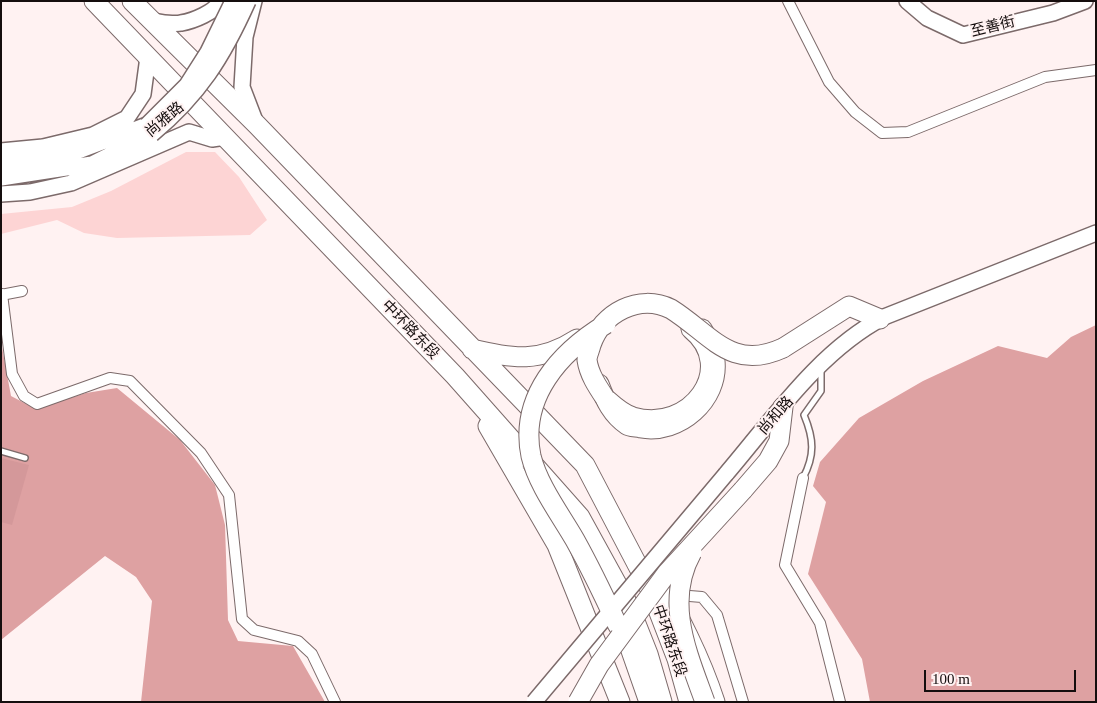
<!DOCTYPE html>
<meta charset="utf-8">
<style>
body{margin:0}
#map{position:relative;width:1097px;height:703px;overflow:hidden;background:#fff2f2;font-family:"Times New Roman",serif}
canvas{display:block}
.frame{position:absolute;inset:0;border:2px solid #150e0e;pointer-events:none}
.scale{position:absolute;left:924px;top:670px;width:152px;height:22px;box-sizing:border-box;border:2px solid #150e0e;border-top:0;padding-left:6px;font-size:15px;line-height:18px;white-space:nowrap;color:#150e0e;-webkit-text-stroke:4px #fff2f2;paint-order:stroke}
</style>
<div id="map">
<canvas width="1097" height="703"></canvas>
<div class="frame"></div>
<div class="scale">100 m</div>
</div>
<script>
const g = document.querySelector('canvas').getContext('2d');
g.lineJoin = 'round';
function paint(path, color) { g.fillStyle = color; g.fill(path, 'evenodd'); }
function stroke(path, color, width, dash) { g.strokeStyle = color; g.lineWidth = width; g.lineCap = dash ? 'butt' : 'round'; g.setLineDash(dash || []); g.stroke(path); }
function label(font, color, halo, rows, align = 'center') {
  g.font = font + ' "Times New Roman","Noto Sans SC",serif'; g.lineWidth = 4; g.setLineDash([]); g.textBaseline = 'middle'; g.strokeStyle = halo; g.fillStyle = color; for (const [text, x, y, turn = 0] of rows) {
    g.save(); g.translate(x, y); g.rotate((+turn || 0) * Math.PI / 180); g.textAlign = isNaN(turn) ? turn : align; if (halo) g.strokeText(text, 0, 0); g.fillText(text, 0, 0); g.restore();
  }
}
paint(new Path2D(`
 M186,152H215L239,177L267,220L250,235L117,238L84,233L57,220L1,234V214L72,207L111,191Z`), '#fdd4d4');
paint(new Path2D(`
 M1096,325V702H870L862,659L808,574L826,502L813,486L820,462L859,418L923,381L998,346L1047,358L1071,337Z
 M1,342L11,396L36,409L86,393L117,388L180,440L215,485L225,525L228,620L238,641L293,646L325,702H141L152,601L136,577L105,556L1,640Z`), '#dea1a2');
paint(new Path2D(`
 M1,458L29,465L12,525L1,522Z`), '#d4989a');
const lane = new Path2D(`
 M1,451L25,458
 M803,478C815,455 814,439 804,415L821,391V370`);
const street = new Path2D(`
 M788,1L829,82L855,112L882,133L908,132L1045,77L1096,70
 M2,294L12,374L24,396L37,404L110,378L130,381L201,453L229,495L242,619L254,630L298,641L312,654L335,702
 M1,295L22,291
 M803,478L785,565L820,623L840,702
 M677,595L702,597L717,615L743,702`);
const secondary = new Path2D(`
 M254,1L245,37L242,87L255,121
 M907,1L927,18L963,35L1053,13L1085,1
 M152,21C161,22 173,25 181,23C193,21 216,12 220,1
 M1,151L43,147L93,135L127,118L143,94L148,57
 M1,164L73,153L147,125
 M1,178L92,164L152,134
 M1,194L30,192L71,183L189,132L212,139L225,137
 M726,474C773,419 819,351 884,317L1096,233`);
const highway = new Path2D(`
 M94,1L455,376L580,517L629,606L648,654L662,702
 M132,1L257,125L585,465L650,589L677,659L689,702
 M783,348L849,306L880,319
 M472,349C513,359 540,363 577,339
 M599,384C605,400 612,415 627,425C630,427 637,427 641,428C679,435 719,400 715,361C714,349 708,339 702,329
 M605,398C613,405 622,414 633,417C690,434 739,368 691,329
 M488,426L557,545L620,702
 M743,490L768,461L779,441L783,407
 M654,572C678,614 700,656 715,702
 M616,622L628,642L649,702`);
stroke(lane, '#7c6a6a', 8);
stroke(street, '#7c6a6a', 12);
stroke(secondary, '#7c6a6a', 18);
stroke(highway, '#7c6a6a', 21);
stroke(lane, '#fff', 5);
stroke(street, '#fff', 10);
stroke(secondary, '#fff', 15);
stroke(highway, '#fff', 19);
const secondaryBridge = new Path2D(`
 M147,125L187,85L208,52L233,1
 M152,134C199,95 223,57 248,1
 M534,702L726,474`);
const highwayBridge = new Path2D(`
 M606,324C560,352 519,397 531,456C538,485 560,514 575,540C590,567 603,594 616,622
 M605,398C597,386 589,374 587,360C587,355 590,350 591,345C602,313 639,293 671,309C711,334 731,372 783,348
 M692,552C664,602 687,652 705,702
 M578,702L599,665L667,573L743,490`);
stroke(secondaryBridge, '#7c6a6a', 18, []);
stroke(highwayBridge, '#7c6a6a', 21, []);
stroke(secondaryBridge, '#fff', 15);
stroke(highwayBridge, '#fff', 19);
label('15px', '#150e0e', '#fff2f2', [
 ["至善街",993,27,-14],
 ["尚雅路",165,120,-40],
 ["中环路东段",410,330,46],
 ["尚和路",776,416,-49],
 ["中环路东段",669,641,71]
]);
</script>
